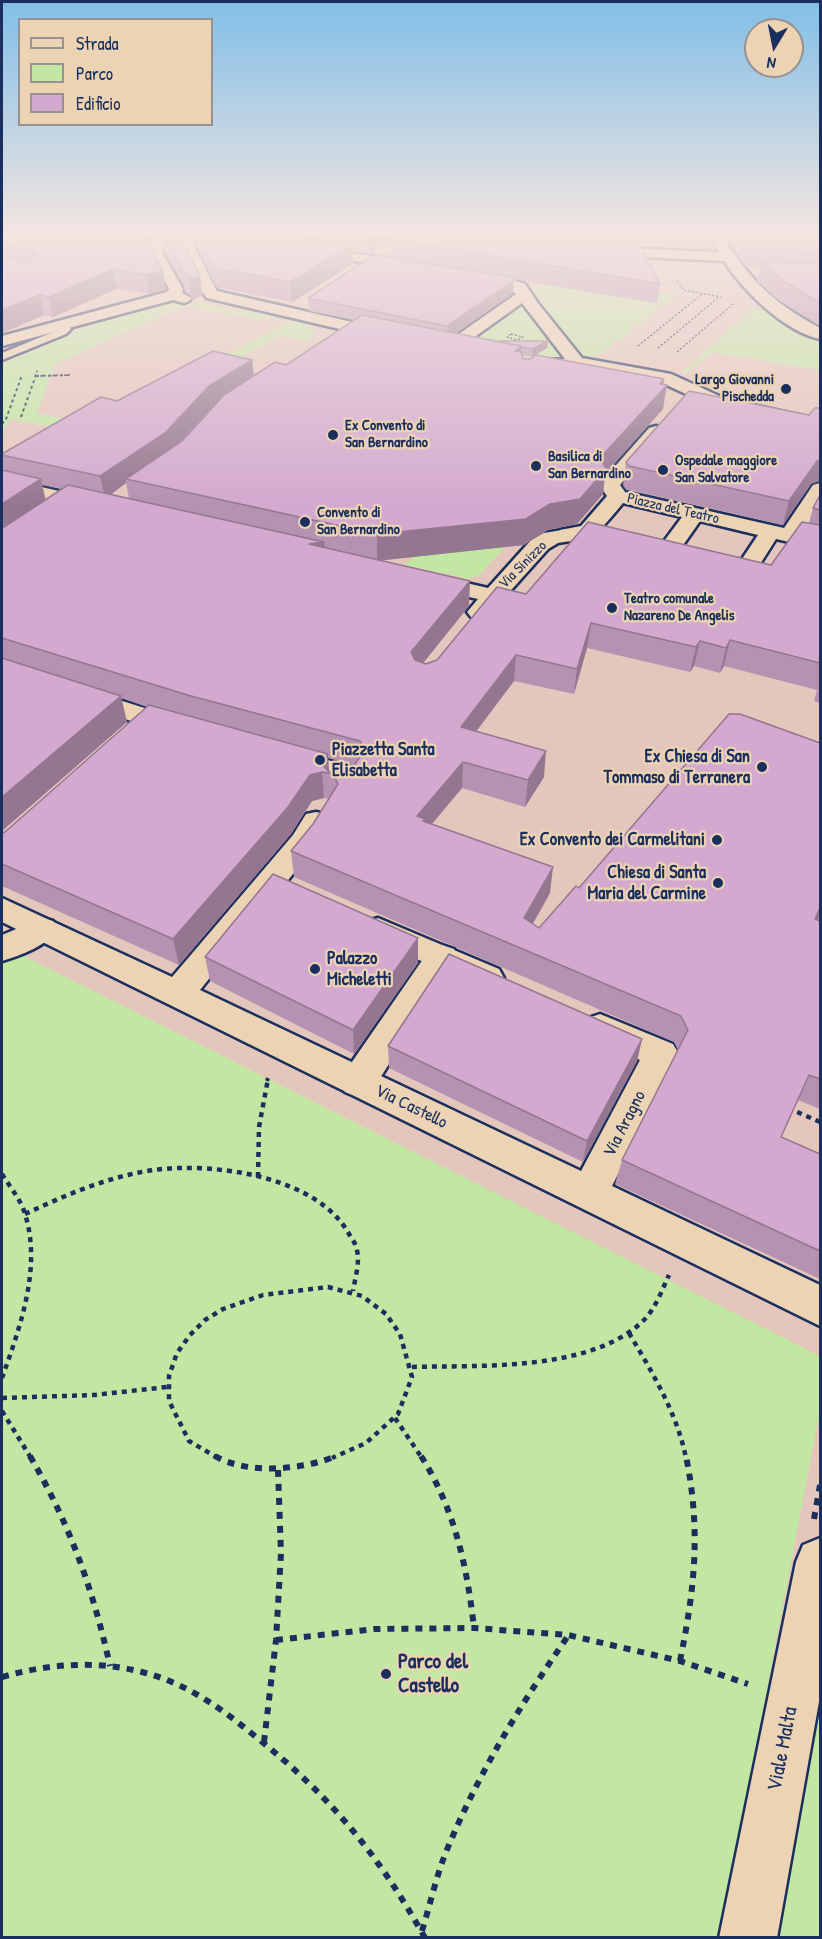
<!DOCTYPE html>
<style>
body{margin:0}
#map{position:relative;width:822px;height:1939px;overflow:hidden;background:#e4c6bc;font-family:"Patrick Hand",sans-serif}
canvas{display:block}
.frame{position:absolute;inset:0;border:3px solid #1b2f5e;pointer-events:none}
.legend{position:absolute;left:18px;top:18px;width:195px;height:108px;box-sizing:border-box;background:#ecd3b4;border:2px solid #989192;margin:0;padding:8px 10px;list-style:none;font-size:18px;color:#1b2f5e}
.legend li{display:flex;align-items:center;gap:12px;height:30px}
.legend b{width:30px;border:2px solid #989192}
.north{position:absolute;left:744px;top:18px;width:60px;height:60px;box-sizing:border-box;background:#ecd3b4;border:2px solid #989192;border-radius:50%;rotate:190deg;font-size:16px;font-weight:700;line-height:24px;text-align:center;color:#1b2f5e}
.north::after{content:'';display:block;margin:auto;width:21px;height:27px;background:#1b2f5e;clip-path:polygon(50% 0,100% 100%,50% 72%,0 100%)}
</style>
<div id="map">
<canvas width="822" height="1939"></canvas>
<div class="frame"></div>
<ul class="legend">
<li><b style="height:8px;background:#ecd3b4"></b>Strada</li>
<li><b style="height:16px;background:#c1e7a2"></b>Parco</li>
<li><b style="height:16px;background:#d3a9cf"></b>Edificio</li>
</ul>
<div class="north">N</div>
</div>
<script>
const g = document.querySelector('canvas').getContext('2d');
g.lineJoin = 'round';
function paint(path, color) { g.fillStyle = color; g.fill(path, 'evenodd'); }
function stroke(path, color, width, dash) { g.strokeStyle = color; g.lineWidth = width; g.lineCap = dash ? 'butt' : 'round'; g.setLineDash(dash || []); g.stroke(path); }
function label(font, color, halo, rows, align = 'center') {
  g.font = font + ' "Patrick Hand",sans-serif'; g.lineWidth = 4.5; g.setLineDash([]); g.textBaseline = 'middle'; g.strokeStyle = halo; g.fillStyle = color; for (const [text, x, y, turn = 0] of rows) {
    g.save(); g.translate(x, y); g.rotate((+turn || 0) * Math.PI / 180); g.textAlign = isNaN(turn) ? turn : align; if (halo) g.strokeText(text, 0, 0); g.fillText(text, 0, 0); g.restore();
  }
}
paint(new Path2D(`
 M541,283L677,295L660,308L652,309L656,311L640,324L631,325L635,328L618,341L610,342L613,345L600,355L596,354L591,358L575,355L529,292Z
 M522,299L570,356L533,357L462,343Z
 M180,300L279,317L257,319L184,306L55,364L37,413L93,425L80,433L12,419L2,432V364L112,316Z
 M752,308L764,311L820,340V370L712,352L687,373L682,372L693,362L701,360L697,358L714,343L722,342L718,339L733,325L741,324L737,322Z
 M293,320L304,323L315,330V334L308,341L282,335L121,422L106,418Z
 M440,532L505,547L480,574L469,579L405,565Z
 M2,945L820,1356V1410L720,1937H2Z
 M820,1675V1937H775Z`), '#c1e7a2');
const service = new Path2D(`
 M62,321L71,329L66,334L2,360V353L58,330L60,328L57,324Z`);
const pedestrian = new Path2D(`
 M656,426L663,428L665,432L620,485L625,492L784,528L813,485L820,483V504L803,533L820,537V549L776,539L741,594L733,596L725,594L722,589L758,535L700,521L672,561L664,563L656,561L653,556L682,517L623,503C605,524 591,547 560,540L557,535L560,530L581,526L607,496L599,485L602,481L649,428Z
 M42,918L53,921L58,929C49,945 19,956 2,961V935Z
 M442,945L454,949L458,957L371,1092L358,1097L345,1092L340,1082L345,1072L430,949Z`);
const minor = new Path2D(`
 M156,235H169L162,252L183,289L182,293L192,298L189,301L184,303L173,300L2,346V336L167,292L169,289L148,252Z
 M183,235H196L193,244L217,291L387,330L395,335L387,340L207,298L201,291L179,244Z
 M709,235H722C749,280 774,303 820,328V339C785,332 743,291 724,261L642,257L635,253L642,249L719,252Z
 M308,246L412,262L419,266L412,270L303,253L301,250Z
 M468,271L511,279L525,284L537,302L582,358L671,374L726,399L820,420V430L714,407L660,382L585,368L529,369L527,365L529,361L565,359L522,303L455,351H443L441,348L443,345L516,294L507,287L463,278L461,275L463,272Z
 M2,478L103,501L106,505L103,509L96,511L2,490Z
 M568,529L576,530L579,535L576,540L558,543L548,549L487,617L479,619L471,617L467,612L478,599L419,586L416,581L419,576L427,574L488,588L532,539L544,533Z
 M2,663L189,722L193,728L189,734L180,736L171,734L2,679Z
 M284,748L360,769L364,775L350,795L340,798L330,795L326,789L333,779L274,762L270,756L274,750Z
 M316,812L326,814L331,821L313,849L200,990L581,1171L640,1060L588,1036L583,1027L588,1018L600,1014L673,1044L679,1054L612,1186L820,1285V1326L2,922V898L172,977L293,835L306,814Z
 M378,918L499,969L504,978L499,987L487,990L367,937L362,929L367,921Z
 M820,1538V1696L777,1938H719L796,1562L803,1545Z`);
stroke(service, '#1b2f5e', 5);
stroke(pedestrian, '#1b2f5e', 5);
stroke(minor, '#1b2f5e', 5);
stroke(new Path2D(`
 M677,281L684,290L721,297
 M511,334L523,337L517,340L507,337Z
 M638,346L702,294
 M658,348L719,297
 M677,352L733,304
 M35,376L38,369
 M36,376L71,375`), '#1b2f5e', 1.5, [2, 2]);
stroke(new Path2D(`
 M36,376L71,375
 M21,417L36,375
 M2,424L6,419L22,375`), '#1b2f5e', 2, [3, 3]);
stroke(new Path2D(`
 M267,1081L268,1078`), '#1b2f5e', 4, [4.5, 4.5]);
stroke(new Path2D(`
 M788,1108L820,1122
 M2,1174C10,1187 21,1200 25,1214C42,1268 20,1327 2,1378
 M258,1177L259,1127L268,1079
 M25,1214C66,1195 109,1176 154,1170C214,1162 317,1176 349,1234C352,1239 356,1244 357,1250C360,1264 355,1278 353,1291
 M629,1333C652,1372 677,1413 686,1458
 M412,1367C481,1365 593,1372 645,1319C656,1307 662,1290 669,1275
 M2,1398L94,1395L167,1387
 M2,1411L31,1458
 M395,1418L422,1458
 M218,1458L189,1441L169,1401V1376L177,1353L190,1335L205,1320L223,1309L263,1295L328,1287L362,1296L386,1314L400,1334L412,1377L398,1414L366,1443L332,1458`), '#1b2f5e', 4.5, [5, 5]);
stroke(new Path2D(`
 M30,1456C70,1525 93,1589 110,1666
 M215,1456C247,1475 303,1470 336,1456
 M421,1456C455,1510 467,1566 474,1628
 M814,1519L820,1485
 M276,1640L375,1629L474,1628L568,1635L680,1661L748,1684
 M680,1661C695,1587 701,1531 686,1456
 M2,1677C48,1664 95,1660 142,1672C186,1683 221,1708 256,1737C330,1796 379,1855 425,1938
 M264,1742L276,1640L281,1553L278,1470
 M422,1931C430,1905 436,1877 446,1852C479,1772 519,1707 568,1636`), '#1b2f5e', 6, [7, 7]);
paint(service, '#ecd3b4');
paint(pedestrian, '#ecd3b4');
paint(minor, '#ecd3b4');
paint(new Path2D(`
 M2,235H155L149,246L166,290L149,294L116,289L53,317L44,315L2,333Z
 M162,235H182L180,238L202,295L192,301L191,296L185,292L184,286L165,252Z
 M194,235H634L660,284L657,303L512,279L513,293L456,333L497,341H548L547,348L532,357L521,355L523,359L663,384V409L605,474L603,494L577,524L548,530L524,545L381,560L469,606L423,663L426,664L437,660L526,594L771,565L809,523L813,508L820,495V703L814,701L817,690L724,666L720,673L694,666L690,672L587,648L574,694L514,681L476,731L544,777L525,807L462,788L432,824L550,893L533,924L539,928L579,888L820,743V916L818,920L820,921V1109L798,1100L781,1137L820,1154V1279L615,1184L622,1160L678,1050L674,1042L294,877L291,851L313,824L329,799L324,798L312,801L291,834L179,965L2,886V833L5,832L147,707L121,698L127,722L2,831V470L4,471L2,460V454L117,401L252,360L254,376L286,365L354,320L309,311L308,298L391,257V241L370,254L352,251L353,264L292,302L216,287L195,244ZM212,407L182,441L179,443ZM126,483L129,498L111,494ZM42,485L62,489L46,500ZM328,758L354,765L351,770L338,774L329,771Z
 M651,235H718L715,250L675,248Z
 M730,235H820V326L778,300L757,281L760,268L745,267L729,241Z
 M809,415L811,484L783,525L626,489L623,485L626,462Z
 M418,938V963L354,1054L210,981L205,957Z
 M642,1039L637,1061L583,1162L389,1068L388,1046Z`), '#b591b2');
paint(new Path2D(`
 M143,235H155L146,253Z
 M369,235H400L391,239V241L370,254Z
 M352,245L353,264L292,302L290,282Z
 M113,269L116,289L53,317L49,297Z
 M163,271L166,290L149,294L146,275Z
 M200,276L202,295L192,301L189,282Z
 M514,280L513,293L447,340V326Z
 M40,295L44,315L2,333V310Z
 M548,341L547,348L532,357L533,349Z
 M521,346L520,369L515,351Z
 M252,360L254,380L212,407L169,454L126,479V483L105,499L100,476L209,386Z
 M664,379L662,391L667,385L663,409L605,474L603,494L577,524L548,530L524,545L377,561V534L600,458Z
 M820,460V481L811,484L783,525L789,501L817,461Z
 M41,479L46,503L2,533V504Z
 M324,542L326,566L309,544Z
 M470,581L469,606L411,678V652Z
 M591,623L587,648L574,694L577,669Z
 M730,640L724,666L720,673L726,648Z
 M700,641L694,666L690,672L696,647Z
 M516,655L514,681L460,753L461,727Z
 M121,696L127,722L2,831V797Z
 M546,751L544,777L525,807L528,780Z
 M328,754L329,773L322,764Z
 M463,762L462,788L425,832L417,816Z
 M322,772L324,798L312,801L291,834L179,965L173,939L310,775Z
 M553,867L550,893L521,944L524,918Z
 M820,908V916L805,945L815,919Z
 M418,938V963L354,1054L353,1030Z
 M642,1039L637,1061L583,1162L587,1141Z`), '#947691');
const building = new Path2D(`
 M2,235H143L163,271L146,275L113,269L49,297L40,295L2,310V256L27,262L37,256L33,251L2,245Z
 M163,235H179L200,276L189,282L192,278L182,272V269Z
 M197,235H283L352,245L290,282L213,268Z
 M397,235H634L660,284L391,239Z
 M740,235H820V252L749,248Z
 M374,255L511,277L514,280L447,326L308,298Z
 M761,261L820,264V303L783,281Z
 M362,315L521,346L515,351L521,352L523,359H531L536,355L664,379L660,384L667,385L600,458L606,469L580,499L550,504L526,519L377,534L126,479L182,441L224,395L275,362L286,365Z
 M497,341H548L533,349L520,347L521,346Z
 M213,351L252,360L209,386L165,433L100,476L2,455V454L101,397L117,401Z
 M689,391L809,415L815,408H820V460L817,461L789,501L629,466L626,462Z
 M2,470L41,479L2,504Z
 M68,485L324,542L309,544L470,581L411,652L415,660L426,664L437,660L497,587L526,594L588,522L771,565L802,522L820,525V663L730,640L726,648L700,641L696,647L591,623L577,669L516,655L461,727L546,751L528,780L463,762L417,816L425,819L423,821L553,867L524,918L539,928L576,886L579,888L729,714H740L820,743V908L815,919L820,921V1079L809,1075L781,1137L820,1154V1251L622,1160L688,1030L681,1016L291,851L313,824L338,784L333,774L322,772L310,775L288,807L173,939L2,864V833L5,832L149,705L328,754L322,764L328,771L338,774L351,770L365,749L360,741L191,696L2,638V527H4Z
 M820,495V510L813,508Z
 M2,658L121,696L2,797Z
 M273,874L418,938L353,1030L205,957Z
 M449,954L642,1039L587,1141L388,1046Z`);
paint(building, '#d3a9cf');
stroke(building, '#947691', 1.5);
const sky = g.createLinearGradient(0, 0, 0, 506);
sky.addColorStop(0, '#81bfe7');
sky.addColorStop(0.46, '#f3e5e1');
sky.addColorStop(1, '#f3e5e100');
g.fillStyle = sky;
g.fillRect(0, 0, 822, 506);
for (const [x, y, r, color] of [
 [786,389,6,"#1b2f5e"],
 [333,435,6,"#1b2f5e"],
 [536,466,6,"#1b2f5e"],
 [663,470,6,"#1b2f5e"],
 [305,522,6,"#1b2f5e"],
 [612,608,6,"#1b2f5e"],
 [320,760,6,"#1b2f5e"],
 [762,767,6,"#1b2f5e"],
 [717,840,6,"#1b2f5e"],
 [718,883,6,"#1b2f5e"],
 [315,969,6,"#1b2f5e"],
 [386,1674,6,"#1b2f5e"]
]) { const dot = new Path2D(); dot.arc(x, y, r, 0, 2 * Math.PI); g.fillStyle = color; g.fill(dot); stroke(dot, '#ecd3b4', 2); }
label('bold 15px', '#1b2f5e', '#ecd3b4', [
 ["Largo Giovanni",774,380,"right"],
 ["Pischedda",774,397,"right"],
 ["Ex Convento di",345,426],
 ["San Bernardino",345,443],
 ["Basilica di",548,457],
 ["San Bernardino",548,474],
 ["Ospedale maggiore",675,461],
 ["San Salvatore",675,478],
 ["Convento di",317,513],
 ["San Bernardino",317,530],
 ["Teatro comunale",624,599],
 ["Nazareno De Angelis",624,616]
], 'left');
label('15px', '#1b2f5e', '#ecd3b4', [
 ["Piazza del Teatro",673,509,13],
 ["Via Sinizzo",523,565,-45]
]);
label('bold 18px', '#1b2f5e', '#ecd3b4', [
 ["Piazzetta Santa",332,750,"left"],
 ["Elisabetta",332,771,"left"],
 ["Ex Chiesa di San",750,757],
 ["Tommaso di Terranera",750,778],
 ["Ex Convento dei Carmelitani",705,840],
 ["Chiesa di Santa",706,873],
 ["Maria del Carmine",706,894],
 ["Palazzo",327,959,"left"],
 ["Micheletti",327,980,"left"]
], 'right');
label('18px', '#1b2f5e', '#ecd3b4', [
 ["Via Castello",411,1107,26],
 ["Via Aragno",625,1124,-63]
]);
label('bold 21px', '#1b2f5e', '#ecd3b4', [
 ["Parco del",398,1662],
 ["Castello",398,1686]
], 'left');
label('21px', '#1b2f5e', '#ecd3b4', [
 ["Viale Malta",783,1749,-79]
]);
</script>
